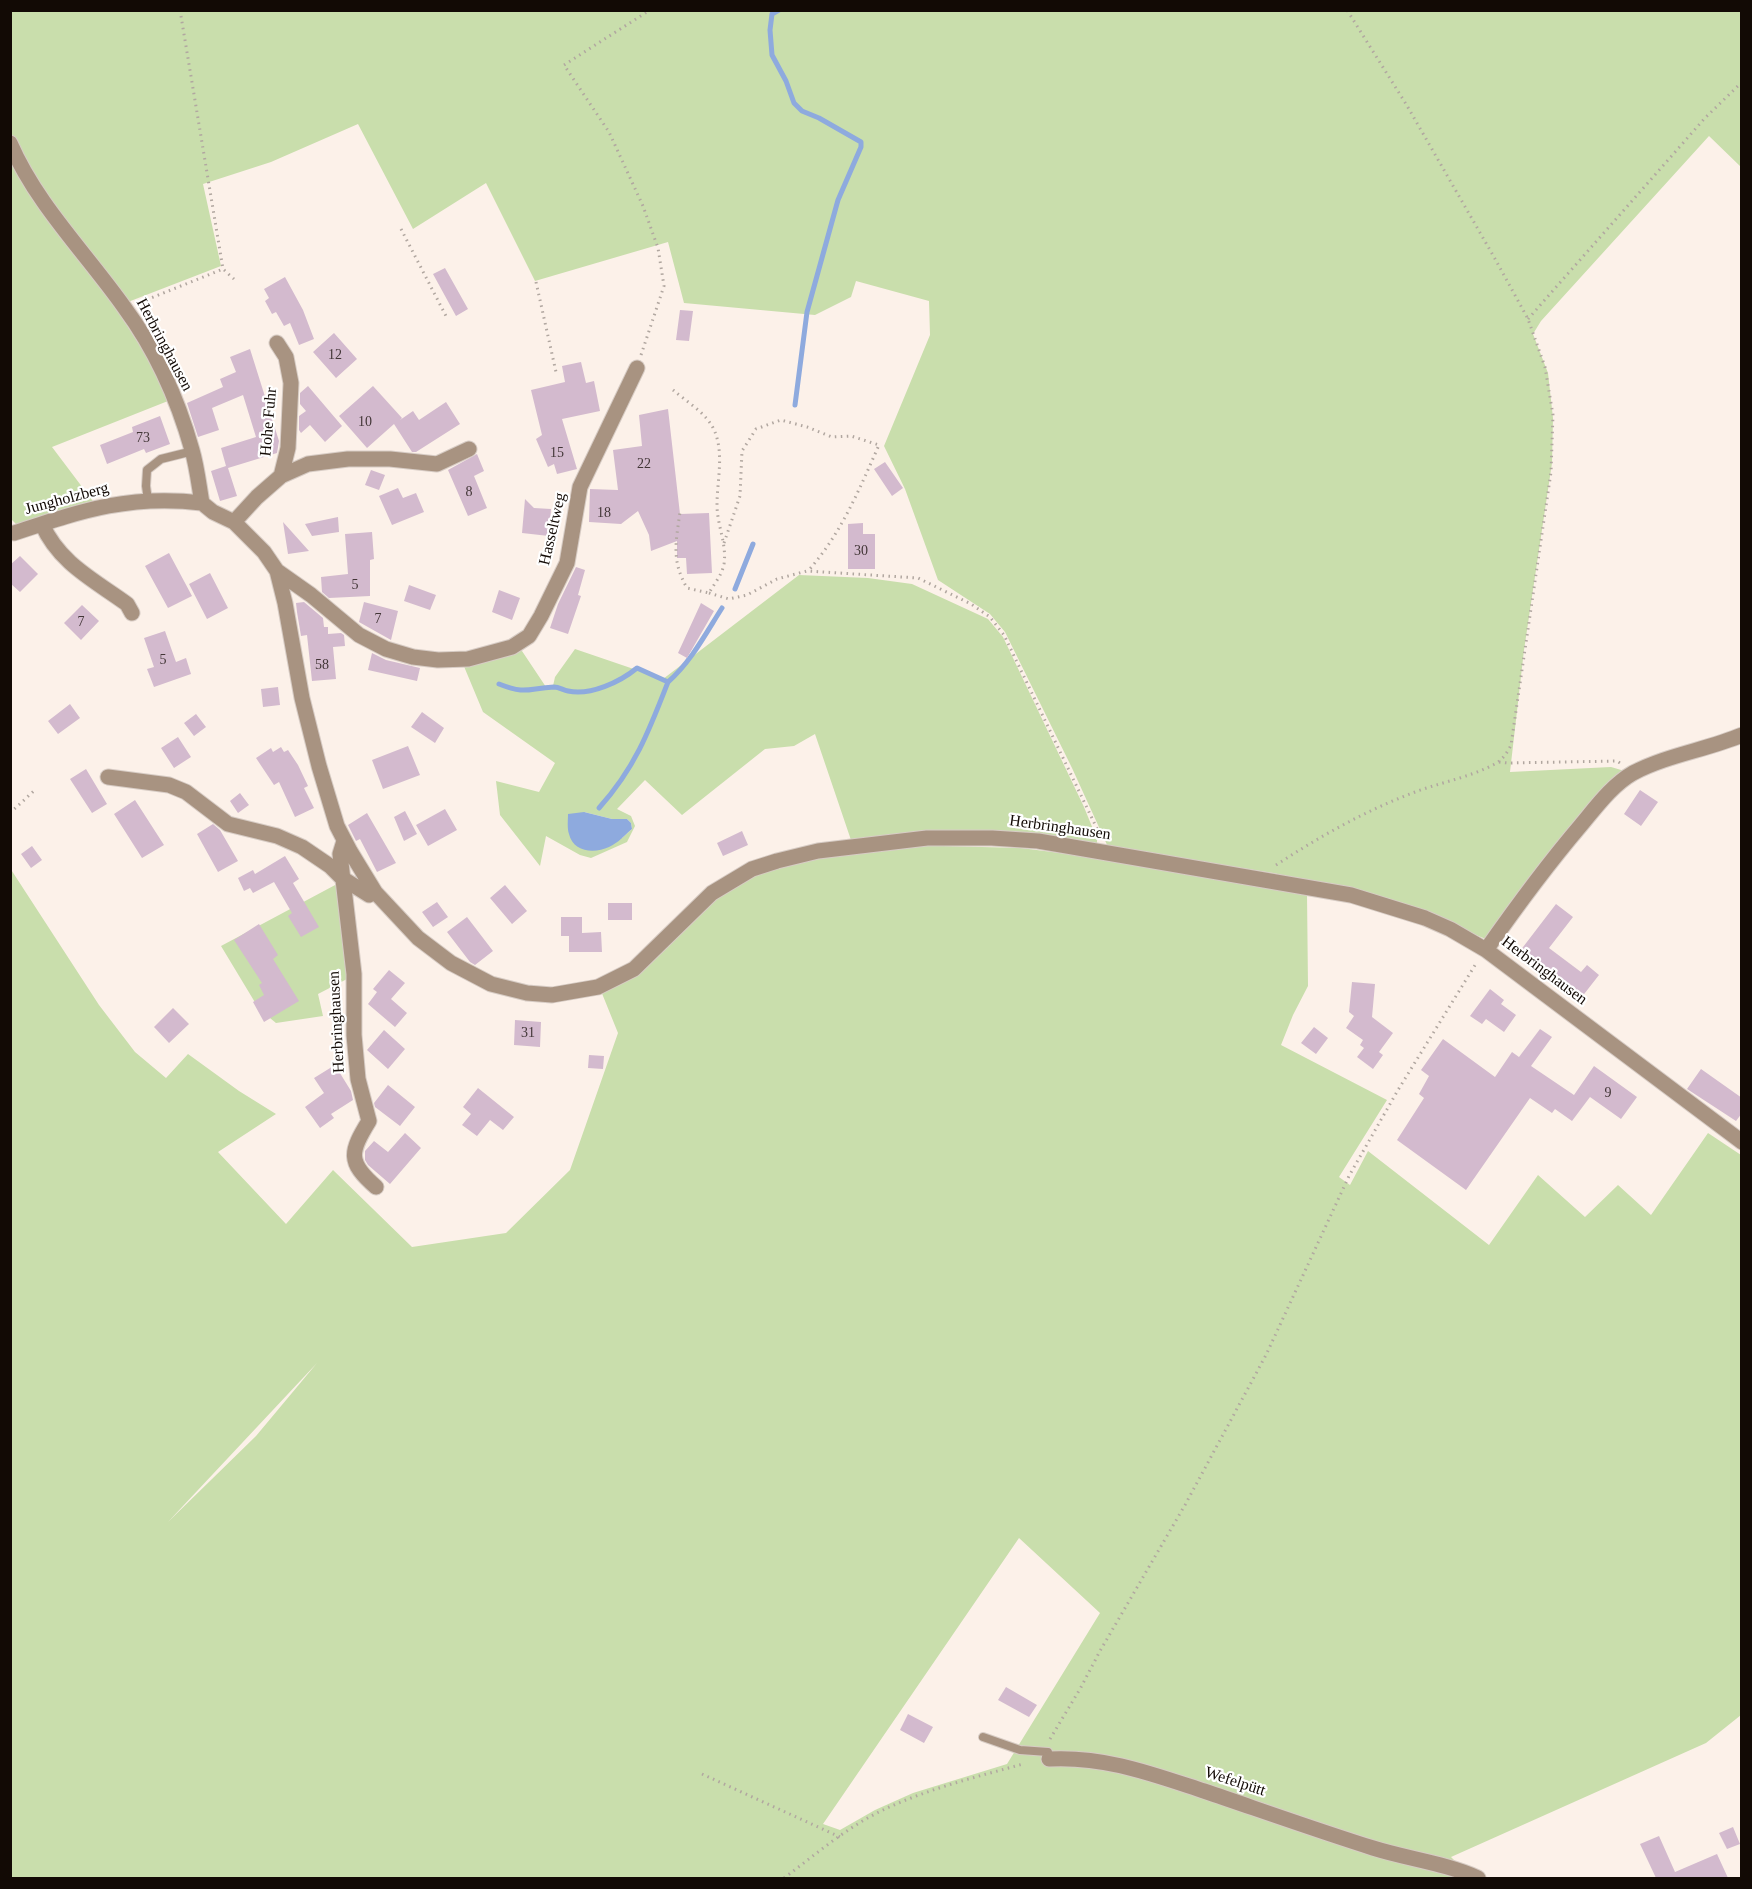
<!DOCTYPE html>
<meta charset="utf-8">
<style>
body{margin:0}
#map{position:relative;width:1752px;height:1889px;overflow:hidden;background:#fcf1e9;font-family:Georgia,serif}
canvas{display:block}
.frame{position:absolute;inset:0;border:12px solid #120a05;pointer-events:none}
</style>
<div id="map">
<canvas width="1752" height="1889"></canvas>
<div class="frame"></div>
</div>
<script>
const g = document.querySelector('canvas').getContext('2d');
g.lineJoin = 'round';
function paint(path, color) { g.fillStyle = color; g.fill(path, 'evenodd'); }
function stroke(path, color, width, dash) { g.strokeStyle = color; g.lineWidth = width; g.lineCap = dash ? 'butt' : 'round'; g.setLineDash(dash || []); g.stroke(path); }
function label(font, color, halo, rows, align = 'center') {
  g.font = font + ' Georgia,serif'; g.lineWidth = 4.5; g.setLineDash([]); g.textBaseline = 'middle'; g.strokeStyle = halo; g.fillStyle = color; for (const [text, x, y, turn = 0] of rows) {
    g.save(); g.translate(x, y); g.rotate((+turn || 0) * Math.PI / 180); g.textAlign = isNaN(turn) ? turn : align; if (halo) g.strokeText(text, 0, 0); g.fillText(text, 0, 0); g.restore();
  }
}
paint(new Path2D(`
 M10,11H1741V167L1709,136L1541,321L1533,334L1548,373L1553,418L1552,463L1524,650L1510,772L1611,767L1628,772L1493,942L1388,899L1273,873L1108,847L1072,768L1005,632L990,614L938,580L905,489L884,446L930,335L929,301L856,281L851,297L815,315L684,303L668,242L535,281L486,183L413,229L358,124L271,162L203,184L221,266L115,307L153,366L168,401L52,447L95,504L18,526L10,518Z
 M799,575L868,578L912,584L988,619L1003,637L1084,807L1097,839V846L852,843L815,734L794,746L765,749L682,815L645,780L617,809L631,816L635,826L627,842L591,858L580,855L546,836L540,866L500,815L496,781L539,792L555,763L483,712L463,664L520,648L546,687L553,686L555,677L575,649L663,679ZM584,812L612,819H627L631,823L632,829L622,838Z
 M904,845L1021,848L1099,858L1307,894L1308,986L1293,1015L1281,1045L1387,1100L1339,1177L1350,1185L1368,1151L1489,1245L1538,1175L1585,1217L1618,1185L1651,1215L1708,1133L1741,1155V1715L1706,1743L1451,1857L1472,1878H11L10,868L99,1005L135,1052L166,1078L188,1054L239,1091L276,1114L218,1152L286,1224L333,1170L412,1247L506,1233L570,1170L618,1033L601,991L716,896L758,872L824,855ZM317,1363L256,1436L168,1522ZM1019,1538L1100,1613L1007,1764L913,1793L875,1810L840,1830L823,1824Z
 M337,884L347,979L318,994L323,1016L276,1023L259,1009L221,946Z`), '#c9deac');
paint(new Path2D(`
 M584,812L612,819H627L631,823L632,829C625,835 618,843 609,847C594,854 573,852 569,834C567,828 568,820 568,814Z`), '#8eaade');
stroke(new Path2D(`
 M779,10L772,14L770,30L772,55L786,81L794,103L802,111L819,118L861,142V147L838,200L807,312L795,405
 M735,589L753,544
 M499,684C527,695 528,688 554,687C559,687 563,690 568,691C590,696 620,682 637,668L668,682
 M599,808C635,768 649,731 668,682C691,662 706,633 722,608`), '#8eaade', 5);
paint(new Path2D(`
 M445,268L468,309L456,316L433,274Z
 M285,277L303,310L314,339L299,345L290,323L284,326L276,312L272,314L265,301L269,298L264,289Z
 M680,310L693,311L689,341L676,340Z
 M334,333L357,359L336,378L313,352Z
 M250,349L279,441L277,453L228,468L237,496L220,501L211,471L226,466L221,448L256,437L243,395L212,408L219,430L198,437L187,403L223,387L220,379L236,372L230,357Z
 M581,362L586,383L594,381L600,411L562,419L577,469L557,474L554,464L548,467L536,439L542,435L531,390L565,382L562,366Z
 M308,386L342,426L325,442L310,425L301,433L299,430V416L306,411L300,404V393Z
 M373,386L402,418L400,420L413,411L419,420L446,402L460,424L416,452H412L394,424L367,448L339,416Z
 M668,409L680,514L709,513L712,573L687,574L686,558H677V541L651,551L649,535L638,511L621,524L589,522L590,489L618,490L613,450L642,446L639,415Z
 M160,416L170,444L146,453L144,449L107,464L100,445L133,432L132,427Z
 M477,454L484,471L474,476L487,508L468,516L448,470Z
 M885,462L903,488L892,496L874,469Z
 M371,470L385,475L379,490L365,485Z
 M398,488L403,498L416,493L424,512L392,525L379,496Z
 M525,499L534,508L551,509L549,536L522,533Z
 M338,517L339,532L312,536L305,524Z
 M283,522L309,551L288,554Z
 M863,523V534H875V569H848V524Z
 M372,532L374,559L370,560V596L329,598L322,592L321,577L348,574L345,534Z
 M169,553L192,596L168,608L145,566Z
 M20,556L38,574L20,592L10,583V565Z
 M576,567L585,570L578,595L581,596L568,634L550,628L558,604Z
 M210,573L228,608L207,619L189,584Z
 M409,585L436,595L430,610L404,601Z
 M499,590L520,598L512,620L492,612Z
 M304,602L323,618L324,627H328V634L341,633L344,635L345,646L333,647L336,679L312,681L307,635L301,636L297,612L296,603Z
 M364,602L398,611L391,640L359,622Z
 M701,603L714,611L687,658L678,653Z
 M82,605L99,621L81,640L64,623Z
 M165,631L176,662L186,658L191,674L154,687L147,669L154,667L144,638Z
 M372,653L386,660L420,668L417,681L368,670Z
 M278,687L280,705L263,707L261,689Z
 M70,704L80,718L58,734L48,721Z
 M422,712L444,728L435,743L411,727Z
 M196,714L206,727L194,736L184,723Z
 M178,737L191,757L174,768L161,748Z
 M408,746L420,775L383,789L372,760Z
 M281,747L284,752L288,750L298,765L308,786L304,788L314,808L295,817L279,782L274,785L256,758L271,748L273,752Z
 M86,769L107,804L92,813L70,779Z
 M1640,790L1658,802L1641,826L1624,814Z
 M240,793L249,805L238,813L230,801Z
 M135,800L164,845L142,858L114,814Z
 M445,809L457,830L428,846L416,825Z
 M405,811L417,834L404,841L394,817Z
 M367,813L396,863L377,872L360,839L356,841L348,825Z
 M213,824L220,830L238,861L218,872L197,834Z
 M742,831L748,845L723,856L717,843Z
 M32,846L42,860L31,868L21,854Z
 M285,856L299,879L293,883L319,927L301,937L288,916L292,913L274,882L253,893L250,888L244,891L238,878L253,870L255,874Z
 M505,885L527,911L512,924L490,898Z
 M437,902L448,917L433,927L422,912Z
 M608,903H632V920H608Z
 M1556,904L1573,917L1549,948L1581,972L1587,965L1599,975L1581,998L1520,951Z
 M467,917L493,951L475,965L470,962L447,932Z
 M561,917H582V933L601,932L602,952H569V936H561Z
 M259,924L278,955L273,959L299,1001L264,1022L253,1002L264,995L259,985L262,983L234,940Z
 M389,970L405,983L391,999L407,1013L395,1027L368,1004L377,992L373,989Z
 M1352,982L1375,984L1372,1017L1393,1033L1379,1052L1383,1055L1373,1069L1357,1057L1364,1048L1360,1045L1363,1040L1346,1028L1354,1016L1349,1012Z
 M1490,989L1504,1000L1501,1004L1516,1015L1504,1032L1486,1019L1482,1024L1470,1016Z
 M173,1008L189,1024L169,1043L154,1027Z
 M515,1020L541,1022L540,1047L514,1045Z
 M1314,1027L1328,1038L1316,1054L1301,1043Z
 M1540,1029L1552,1037L1531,1066L1574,1095L1594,1066L1637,1097L1621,1119L1590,1097L1572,1121L1555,1109L1552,1113L1530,1098L1466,1190L1397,1140L1424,1098L1419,1094L1429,1076L1421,1070L1443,1039L1495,1077L1512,1052L1519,1057Z
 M384,1030L405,1049L388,1069L367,1050Z
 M589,1055L604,1056L603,1069L588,1068Z
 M335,1065L351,1091L353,1100L331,1114L334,1118L320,1128L305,1107L324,1093L314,1078Z
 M1701,1069L1742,1098V1113L1736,1121L1687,1089Z
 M388,1085L415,1107L400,1126L375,1107L374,1103Z
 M478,1088L514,1117L503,1130L490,1120L477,1136L462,1125L471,1114L463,1107Z
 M405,1133L421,1148L390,1184L368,1165L365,1160V1151L374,1141L388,1152Z
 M1006,1687L1037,1705L1029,1717L998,1700Z
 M908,1714L933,1727L924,1743L900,1730Z
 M1733,1827L1740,1844L1727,1849L1719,1833Z
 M1659,1836L1675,1872L1717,1854L1728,1878H1656L1640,1844Z`), '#d3bace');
const service = new Path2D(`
 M148,500L146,486L147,470L161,459L193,451
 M983,1737L1020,1750L1048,1752L1049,1759`);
const minor = new Path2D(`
 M10,143C37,205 85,252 124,307C155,349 178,400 192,450C197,467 199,486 202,503L213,512L234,522L264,552L277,571L285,603L302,698L319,766L337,826L350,851L375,892L418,938L451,963L491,984L527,993L552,995L598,987L634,969L712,893L752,869L777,861L818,851L927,838H992L1038,841L1351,895L1425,918L1450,929L1486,950L1742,1142
 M281,476L308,464L348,459H390L437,464L469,449
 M234,522L257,497L281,476L288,448L291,383L286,357L277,343
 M42,524C59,563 94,580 127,604L132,613
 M14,533C81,511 130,494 202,503
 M277,571L311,595L359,635L386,649L413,657L438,660L468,659L512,647L529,636L541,616L567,563L580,487L637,368
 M108,777L169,785L186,792L228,824L277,836L302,847L330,866L342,878L369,895L375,892
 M344,841L340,854L354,974V1035L358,1079L369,1121C350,1152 347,1162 376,1187
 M1486,950C1516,907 1547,865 1581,825C1596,807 1612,785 1633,773C1667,755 1706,750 1742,735
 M1049,1759C1105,1756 1152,1774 1204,1791C1260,1810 1316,1830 1373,1848C1408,1859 1445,1863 1478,1878`);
stroke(service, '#d7ccc5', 10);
stroke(minor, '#d7ccc5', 17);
stroke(new Path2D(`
 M180,10L223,269L234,279
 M401,229L446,316
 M536,282L556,372
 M141,302L223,269
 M1528,319L1705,118L1742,82
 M641,355L664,286L658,248L643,206L609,132L564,65L650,10
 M673,390C687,402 708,414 715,432C724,455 717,481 717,505C717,525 727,544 724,564C722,575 714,584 709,593L687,588C671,560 676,542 680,512
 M724,543L740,496L742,451L756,429L781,420L807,427L832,437L851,436L879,445C859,490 841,534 808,571
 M709,593L729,599L747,595L777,579L807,571L918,578L971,604L990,617L1004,635L1101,837
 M1499,762L1508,763L1617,761L1620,763
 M10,813L36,789
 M1276,865C1319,837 1363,812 1410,794C1437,783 1468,778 1493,765C1502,761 1507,753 1511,745L1551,472L1553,415L1545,367L1528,319L1494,257L1406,104L1347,10
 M1050,1739L1080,1689L1100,1651L1185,1505L1266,1355L1349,1176L1398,1090L1477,962
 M702,1774L840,1837
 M784,1878C815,1855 847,1827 883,1810C927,1789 976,1777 1023,1764`), '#b1a7a0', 3, [1.5, 4.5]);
stroke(service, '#a89381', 8);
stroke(minor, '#a89381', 15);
label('14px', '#423637', null, [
 ["12",335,355],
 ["10",365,422],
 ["73",143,438],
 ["15",557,453],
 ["22",644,464],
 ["8",469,492],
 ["18",604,513],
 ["30",861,551],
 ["5",355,585],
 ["7",378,619],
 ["7",81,622],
 ["5",163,660],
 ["58",322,665],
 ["31",528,1033],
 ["9",1608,1093]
]);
label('16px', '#120a05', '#fff', [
 ["Herbringhausen",164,345,62],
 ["Hohe Fuhr",269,422,-85],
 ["Jungholzberg",67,499,-15],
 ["Hasseltweg",553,529,-77],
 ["Herbringhausen",1060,828,8],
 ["Herbringhausen",1544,971,37],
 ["Herbringhausen",337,1022,-93],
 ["Wefelpütt",1235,1782,18]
]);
</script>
